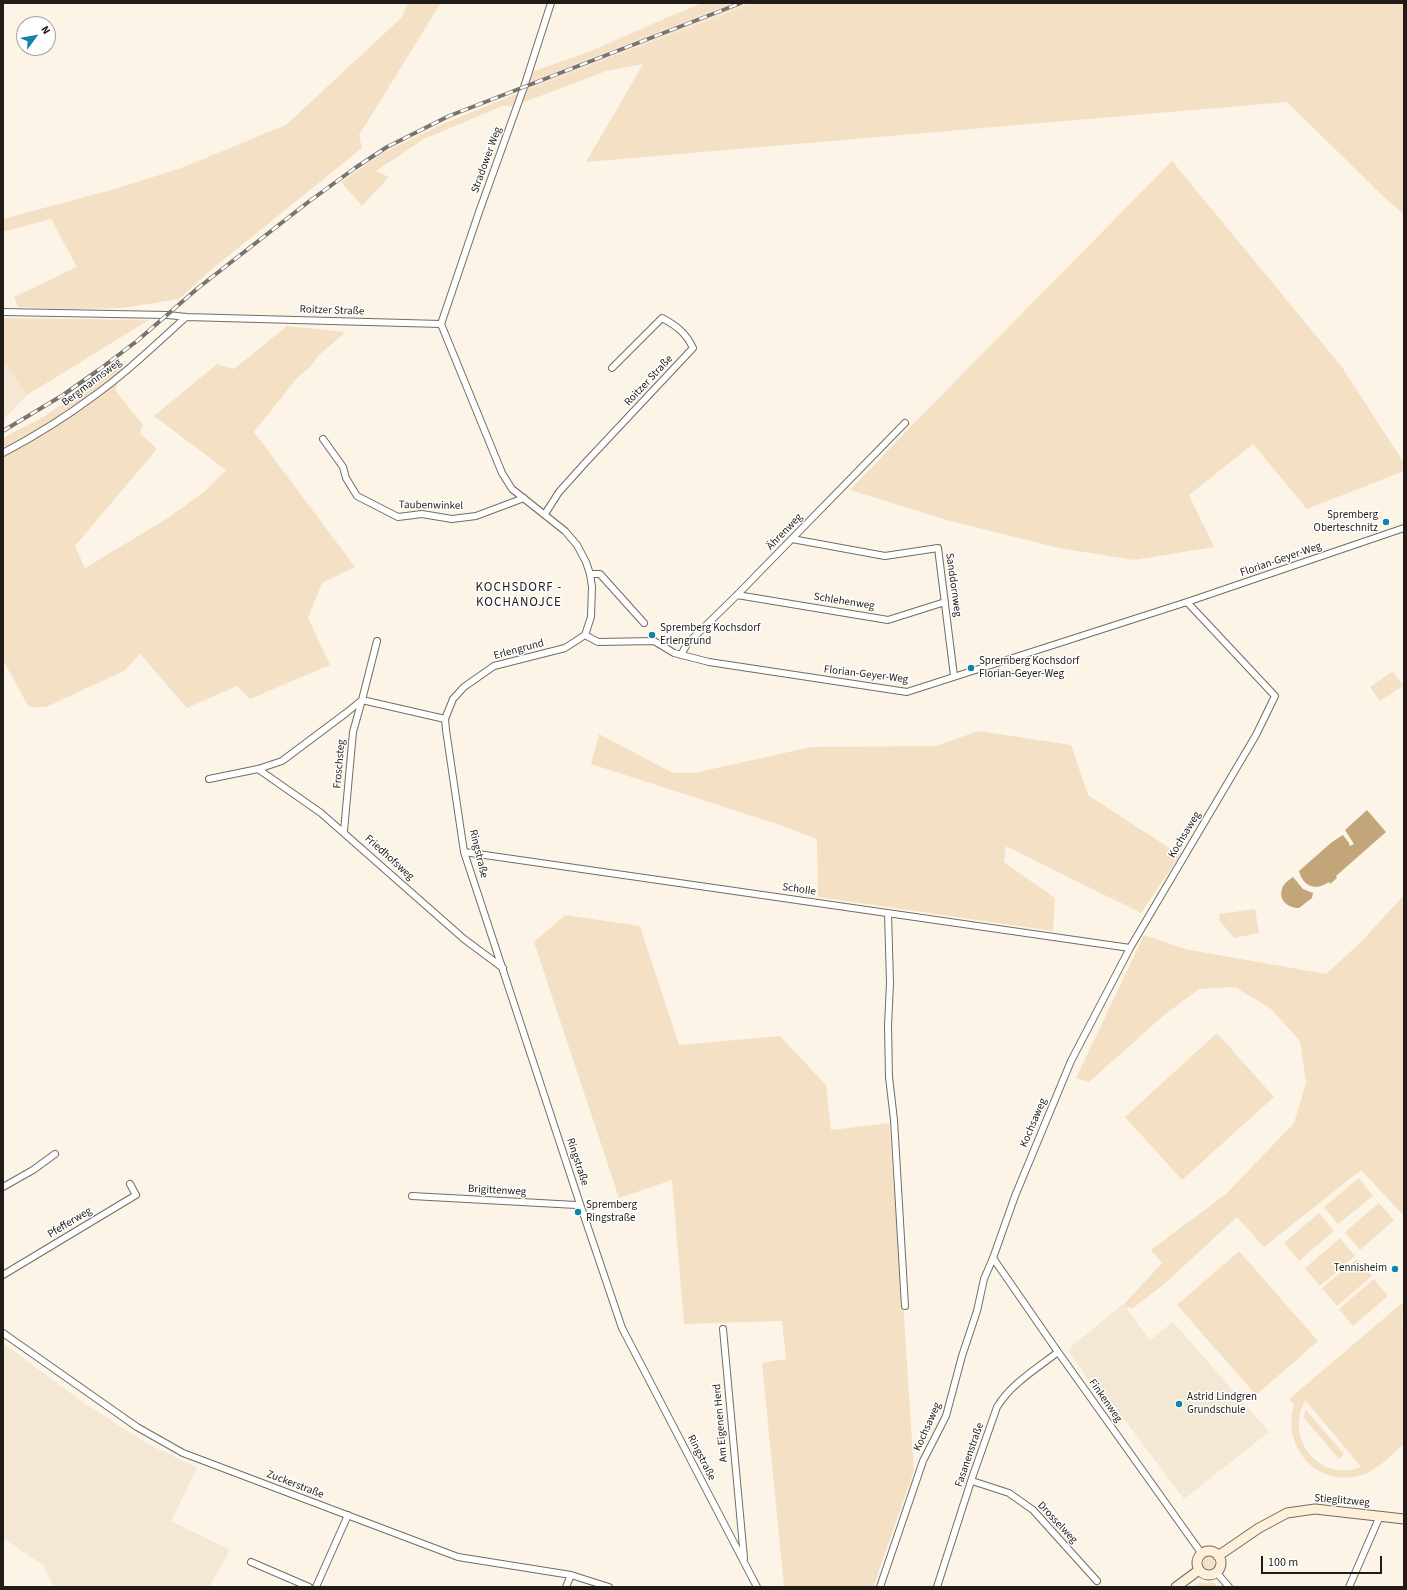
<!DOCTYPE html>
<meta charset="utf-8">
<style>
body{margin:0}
#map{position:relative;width:1407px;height:1590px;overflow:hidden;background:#fcf4e7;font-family:"Source Sans 3",sans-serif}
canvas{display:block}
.frame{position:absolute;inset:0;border:4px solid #1f1c18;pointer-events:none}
.north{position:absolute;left:16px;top:16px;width:40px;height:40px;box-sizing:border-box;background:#fff;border:1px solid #a5a4a3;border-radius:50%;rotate:58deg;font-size:11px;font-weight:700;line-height:16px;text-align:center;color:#1f1c18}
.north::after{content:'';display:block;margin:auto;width:14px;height:18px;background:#1283aa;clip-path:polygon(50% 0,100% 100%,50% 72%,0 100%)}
.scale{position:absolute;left:1261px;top:1556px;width:121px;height:18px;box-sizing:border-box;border:2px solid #1f1c18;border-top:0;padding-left:5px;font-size:12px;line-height:14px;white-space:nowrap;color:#1f1c18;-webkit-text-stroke:3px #fff;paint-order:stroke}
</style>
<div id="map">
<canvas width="1407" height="1590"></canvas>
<div class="frame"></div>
<div class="north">N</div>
<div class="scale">100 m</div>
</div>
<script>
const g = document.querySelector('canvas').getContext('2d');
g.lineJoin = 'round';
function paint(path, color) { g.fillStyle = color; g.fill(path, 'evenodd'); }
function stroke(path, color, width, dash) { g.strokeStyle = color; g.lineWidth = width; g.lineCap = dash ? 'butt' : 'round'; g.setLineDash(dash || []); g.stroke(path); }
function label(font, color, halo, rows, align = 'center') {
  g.font = font + ' "Source Sans 3",sans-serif'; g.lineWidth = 3; g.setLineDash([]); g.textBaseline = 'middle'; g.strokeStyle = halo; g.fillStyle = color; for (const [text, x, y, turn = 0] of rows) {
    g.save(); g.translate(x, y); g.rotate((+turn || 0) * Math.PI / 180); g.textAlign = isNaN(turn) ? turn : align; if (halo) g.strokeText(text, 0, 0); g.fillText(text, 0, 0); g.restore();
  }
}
paint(new Path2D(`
 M734,3H754L526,90L529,82Z
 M3,361L27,395L3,420Z
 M1123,1304L1150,1340L1173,1322L1269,1432L1184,1499L1103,1391L1098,1394L1069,1352L1072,1346Z
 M3,1343L80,1400L124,1429L146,1443L197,1468L171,1521L230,1550L209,1587H54L43,1565L3,1538Z`), '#f4e8d4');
paint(new Path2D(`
 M408,3H441L359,135L362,148L212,269L179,299L122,308L71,309L18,307L14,297L77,267L51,219L3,232V219L118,188L181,168L286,125L401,18Z
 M702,3H733L529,82L534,71L591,51L652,24Z
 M754,3H1404V214L1389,202L1287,102L586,162L643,64L606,71L522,103L526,90Z
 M518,93L513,106H502L424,139L376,171L389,177L362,206L341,182L383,153L438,126Z
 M1172,161L1342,367L1404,463V471L1307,509L1253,444L1189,495L1214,547L1134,560L1059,548L950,521L850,490L918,419Z
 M3,318L149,320L27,395L3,361Z
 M287,326L346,332L319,355L310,367L297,378L254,432L355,567L322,583L308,618L330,665L250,699L237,686L187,708L140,654L124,671L46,707H31L27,704L3,660V438L45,416L126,360L115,390L143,425L140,433L157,449L75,546L85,568L168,518L205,491L226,470L154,416L217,364L234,369Z
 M1393,671L1403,686L1380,701L1370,687Z
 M979,731L1071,745L1088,795L1180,855L1141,913L1006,846L1004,862L1055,898L1053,931L818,897L817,839L774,823L591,764L599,734L673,773H694L811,747L935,746Z
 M1404,895V1216L1361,1170L1264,1247L1237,1217L1162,1286L1133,1308L1125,1307V1303L1162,1263L1151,1250L1226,1194L1294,1123L1306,1083L1300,1041L1271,1009L1235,987L1199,989L1163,1016L1089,1082L1076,1078L1144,935L1185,949L1326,974L1361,942Z
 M1255,909L1259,933L1234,938L1220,921L1219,914Z
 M565,915L640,926L679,1045L780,1036L826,1085L831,1130L889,1123L903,1302L914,1471L879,1570L874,1587H784L762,1363L786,1359L782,1321L684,1324L672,1180L619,1198L534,942Z
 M1217,1033L1274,1097L1182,1180L1125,1117Z
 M1359,1178L1373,1196L1338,1224L1324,1207Z
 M1379,1203L1394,1220L1360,1250L1345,1232Z
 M1319,1213L1334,1231L1299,1261L1284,1243Z
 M1340,1238L1355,1256L1320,1286L1305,1268Z
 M1239,1251L1318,1341L1256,1395L1177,1305Z
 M1357,1259L1372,1276L1337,1306L1322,1288Z
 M1374,1279L1388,1296L1353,1326L1339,1309Z
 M1402,1303L1404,1305V1318L1401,1320L1404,1323V1444C1391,1455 1378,1470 1362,1475C1318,1489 1281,1447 1294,1405L1289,1399ZM1305,1401H1306L1361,1467C1320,1483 1284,1439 1305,1401Z
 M1306,1410L1344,1454L1339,1459L1303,1417Z
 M1203 1563a6 6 0 1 1 12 0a6 6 0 1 1-12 0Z
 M1199,1583H1215L1218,1587H1194Z`), '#f4e1c5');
paint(new Path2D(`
 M1367,810L1386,832L1336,876L1337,878L1330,884L1329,882C1316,891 1303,887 1299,871L1332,842L1343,835L1349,843L1350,846L1354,844L1345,830Z
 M1293,877L1303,889L1313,893L1312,898L1299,908C1289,908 1278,901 1282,889C1283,884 1289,880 1293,877Z`), '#c2a679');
const street = new Path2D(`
 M3,312L168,315L186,317L441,324L502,473L512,489L565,531L577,545L586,562L590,574L592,587L591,617L585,635L565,648L494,666L464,687L453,699L445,719L446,730L464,852L580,1204L622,1328L757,1587
 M441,324L479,212L524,87L551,3
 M323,439L343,467L346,478L357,496L398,517L422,514L452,519L476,516L524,498
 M3,453C33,437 63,419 91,398C125,374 155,345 186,317
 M545,514L559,492L586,462L693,348C686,333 677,326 662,318L612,368
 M792,539L885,556L938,548L954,676
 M590,574H600L644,623
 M737,595L888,620L945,602
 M585,635L598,642L654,641L674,653L709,662L907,692L1187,602L1404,528
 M681,655L687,644L737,595L905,423
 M258,769L321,813L464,939L503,968
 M209,779L258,769L282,761L346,713L362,700L377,641
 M344,831L353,732L362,700L445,719
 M464,852L1130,948
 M888,913L890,983L888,1026L889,1077L894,1120L905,1306
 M3,1187L33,1170L55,1154
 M412,1196L576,1205L580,1204
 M993,1258L1058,1352L1202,1554
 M3,1275L136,1195L130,1184
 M723,1329L744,1558
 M3,1333L137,1427L183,1453L458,1557L571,1575L609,1587
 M972,1481L1009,1493L1033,1510L1097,1581
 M251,1562L309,1587
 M1217,1573L1229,1587
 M316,1587L348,1515
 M566,1587L571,1575
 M880,1587L923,1461L946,1416L962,1356L977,1311L984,1279L993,1258L1015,1196L1071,1061L1130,948L1256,735L1275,696L1187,602
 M937,1587L972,1478L997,1407C1011,1384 1036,1369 1058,1352
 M1349,1587L1380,1516`);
const secondary = new Path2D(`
 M1197 1563a12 12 0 1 1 24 0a12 12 0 1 1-24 0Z
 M1218,1556L1259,1528L1287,1513L1315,1509L1404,1519
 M1176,1587L1199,1570`);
stroke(street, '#736c61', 8);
stroke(secondary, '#736c61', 11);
stroke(street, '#fff', 6);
stroke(secondary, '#fdefd8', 9);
const rail = new Path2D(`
 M3,431L63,395L100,369L137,341L198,288L307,203L355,168L387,147L449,116L741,3`);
stroke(rail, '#79746d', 4);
stroke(rail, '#fff', 2.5, [8]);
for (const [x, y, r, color] of [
 [1386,522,4,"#1283aa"],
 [652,635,4,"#1283aa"],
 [971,668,4,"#1283aa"],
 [578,1212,4,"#1283aa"],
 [1395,1269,4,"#1283aa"],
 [1179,1404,4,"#1283aa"]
]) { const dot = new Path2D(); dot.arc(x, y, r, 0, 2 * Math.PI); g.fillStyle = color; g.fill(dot); stroke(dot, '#fff', 1.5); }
label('11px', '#1f1c18', '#fff', [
 ["Stradower Weg",487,160,-70],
 ["Roitzer Straße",332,311,2],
 ["Roitzer Straße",649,381,-47],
 ["Bergmannsweg",92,383,-37],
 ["Taubenwinkel",431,506,1],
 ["Ährenweg",785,532,-46],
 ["Florian-Geyer-Weg",1281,560,-19],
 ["Sanddornweg",953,585,82],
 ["Schlehenweg",844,602,9],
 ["Erlengrund",519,650,-15],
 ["Florian-Geyer-Weg",866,675,7],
 ["Froschsteg",340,764,-85],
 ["Kochsaweg",1185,835,-59],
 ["Ringstraße",478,854,76],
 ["Friedhofsweg",389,858,42],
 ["Scholle",799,890,8],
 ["Kochsaweg",1034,1123,-67],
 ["Ringstraße",577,1162,72],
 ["Brigittenweg",497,1191,3],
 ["Pfefferweg",70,1223,-31],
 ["Finkenweg",1105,1401,55],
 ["Am Eigenen Herd",721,1423,-95],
 ["Kochsaweg",928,1427,-66],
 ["Fasanenstraße",970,1455,-71],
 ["Ringstraße",701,1458,63],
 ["Zuckerstraße",295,1485,21],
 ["Stieglitzweg",1342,1501,5],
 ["Drosselweg",1057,1523,47]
]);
label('11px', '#1f1c18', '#fff', [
 ["Spremberg",1378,516,"right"],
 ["Oberteschnitz",1378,529,"right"],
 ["Spremberg Kochsdorf",660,629],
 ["Erlengrund",660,642],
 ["Spremberg Kochsdorf",979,662],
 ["Florian-Geyer-Weg",979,675],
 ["Spremberg",586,1206],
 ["Ringstraße",586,1219],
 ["Tennisheim",1387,1269,"right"],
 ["Astrid Lindgren",1187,1398],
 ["Grundschule",1187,1411]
], 'left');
g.letterSpacing = '1px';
label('13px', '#1f1c18', '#fff', [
 ["KOCHSDORF -",519,588],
 ["KOCHANOJCE",519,603]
]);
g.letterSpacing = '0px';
</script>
